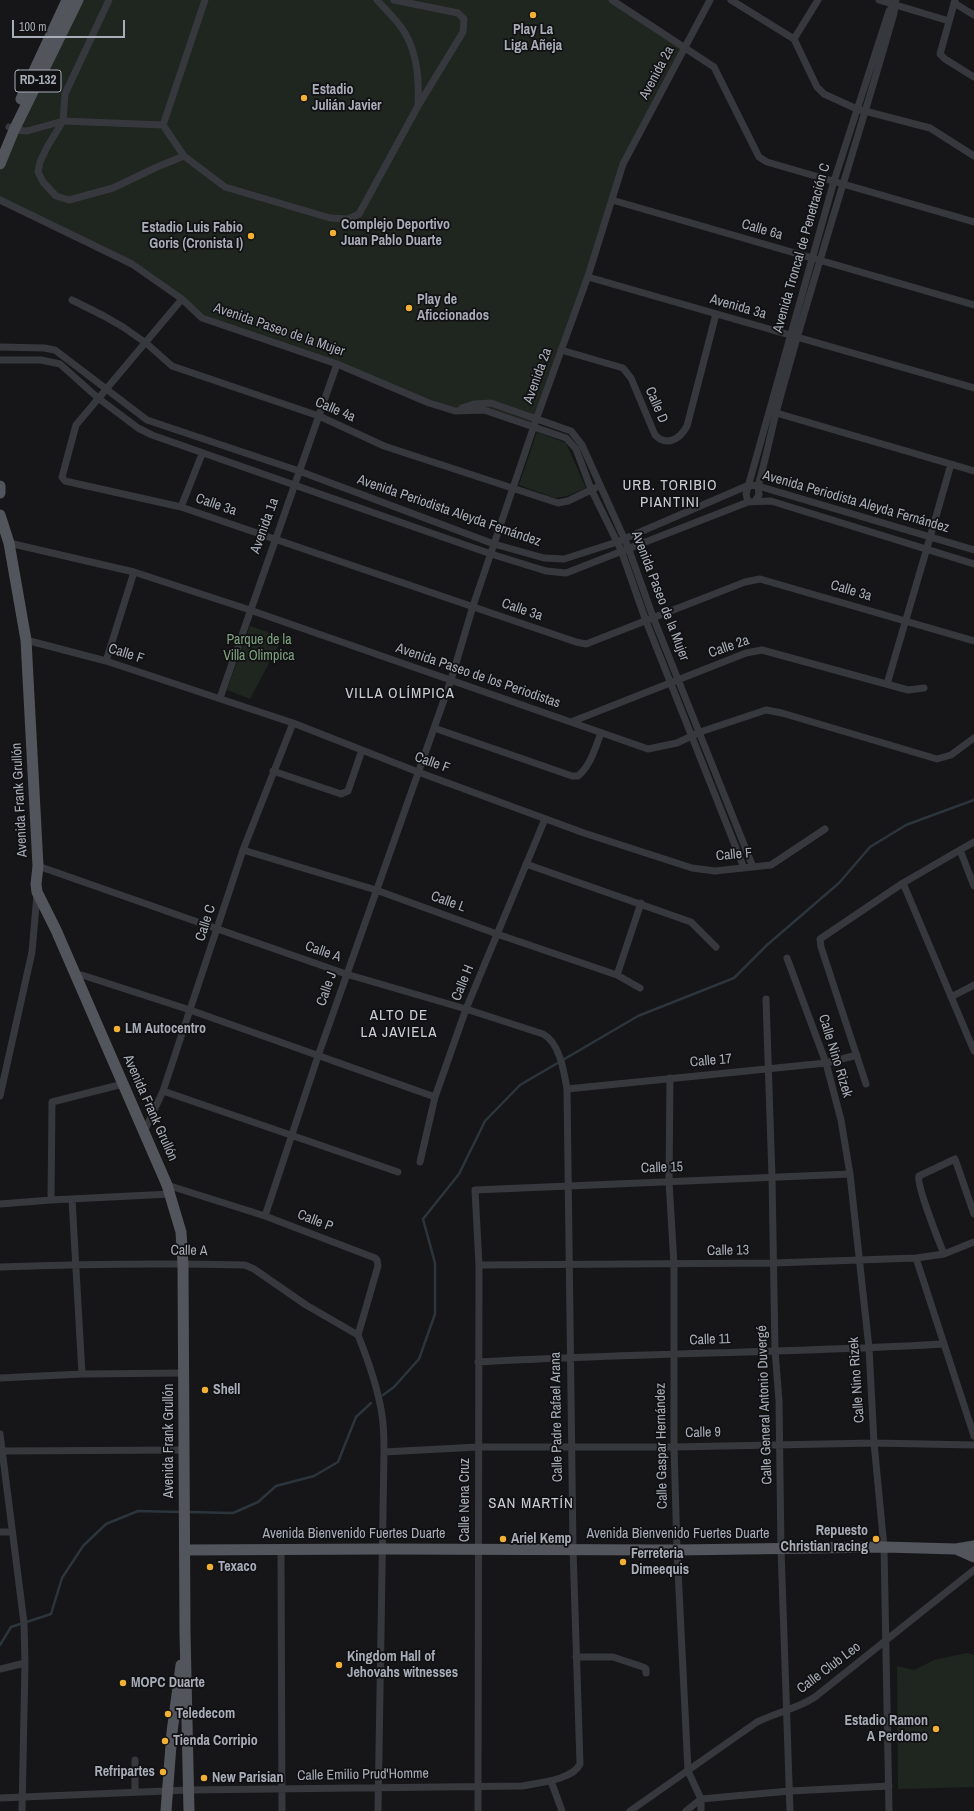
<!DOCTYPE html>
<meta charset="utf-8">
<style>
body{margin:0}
#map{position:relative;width:974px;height:1811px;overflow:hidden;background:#161618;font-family:"Archivo Narrow",sans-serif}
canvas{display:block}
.scale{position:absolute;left:12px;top:20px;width:113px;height:18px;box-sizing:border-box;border:2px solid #a8adb8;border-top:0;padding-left:5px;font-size:12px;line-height:14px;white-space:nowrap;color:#a8adb8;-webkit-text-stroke:3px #111113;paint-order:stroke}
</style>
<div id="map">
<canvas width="974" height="1811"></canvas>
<div class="scale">100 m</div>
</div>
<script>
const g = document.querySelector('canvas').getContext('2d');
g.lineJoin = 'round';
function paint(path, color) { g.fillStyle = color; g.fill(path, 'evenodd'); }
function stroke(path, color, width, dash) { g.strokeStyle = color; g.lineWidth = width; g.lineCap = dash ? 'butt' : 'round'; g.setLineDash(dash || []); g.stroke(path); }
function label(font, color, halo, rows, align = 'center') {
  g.font = font + ' "Archivo Narrow",sans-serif'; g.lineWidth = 3.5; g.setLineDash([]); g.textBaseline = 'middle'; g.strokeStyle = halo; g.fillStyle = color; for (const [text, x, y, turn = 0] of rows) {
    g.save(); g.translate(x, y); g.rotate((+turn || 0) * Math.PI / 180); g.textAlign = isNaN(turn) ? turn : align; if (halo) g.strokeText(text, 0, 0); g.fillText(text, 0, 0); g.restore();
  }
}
paint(new Path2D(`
 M79,0H612L685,48L623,164L533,427L484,410L455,411L368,376L202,318L132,264L0,202V171L10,139Z
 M537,432L566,443L586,488L567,496L555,498L519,485Z
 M250,626L283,637L250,699L227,690Z
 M967,1653L974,1655V1787L898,1789L897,1666L914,1670L934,1660Z`), '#1e261f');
stroke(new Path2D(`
 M383,1395L394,1387L419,1359L435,1314V1263L423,1219L459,1174L485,1121L520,1085L638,1016L734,978L767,945L839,883L870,847L906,825L974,800
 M188,1512L233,1513L258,1502L276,1486L314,1476L338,1462L356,1417L371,1403
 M0,1645L11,1627L51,1614L62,1578L83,1546L106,1524L138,1511L181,1512`), '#2c353c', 2.5);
stroke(new Path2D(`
 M109,0L65,94L63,121L47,147L40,162L38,172L43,182L56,196L69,200L113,188L157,167L184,156
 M377,0C386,10 398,21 405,33C418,56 419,80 418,106
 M612,0L714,67L759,157L767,162L974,222
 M731,0L794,39L817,87L824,94L857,109L930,128L974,156
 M879,0L949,21
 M955,0L940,54L945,59L974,77
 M954,3L974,15
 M794,39L818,0
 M163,125L184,156L225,187L330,218L348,219L359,214L418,106L463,32L464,19L458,13L394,0
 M163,125L205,0
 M9,127L14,130L27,131L63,121L163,125
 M0,200L132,264L182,299L202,318L337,364L429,403L455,411L484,410L566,438L576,449L591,489L621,550L646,621L744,868
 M612,200L974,305
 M588,277L974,388
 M182,299L76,425L62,477L65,481L181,507L576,642L586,644L745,582L760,579L974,641
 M72,300L104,316L123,327L146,343L172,366L319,416L384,446L558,503L568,501L595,488
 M0,347L44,348L55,350L147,420L299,471L494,544L544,558L564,559L617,542L749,485L758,486L974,550
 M561,350L623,368L631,378L655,435C667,447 680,439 687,426L716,314
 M0,360H41L60,364L98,398L138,428L152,435L491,554L546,571L566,573L748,502L771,501L974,564
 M462,408L474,404L491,403L571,431L582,445L628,547L653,617L753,867
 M773,412L974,471
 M755,501L759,495L758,486C765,462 770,437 776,413C812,279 856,147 894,13L896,0
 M748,502L746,494L834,181L889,11L894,5
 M181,507L202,454
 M9,543L134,572L250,610L648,749L677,743L700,732L766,710L782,713L937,759L951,755L974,738
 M26,640L106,661L293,723L418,772L584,833L692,868L715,871L771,865L825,829
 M106,661L134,572
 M887,684L927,548L951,464
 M220,698L337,364
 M571,722L746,653L762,650L908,690L924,688
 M434,728L572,776H578C591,765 595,748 601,733
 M273,771L341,794L348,791L362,750
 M243,850L376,890L497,934L617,975L640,988
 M960,850L974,842
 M526,864L691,922L716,947
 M903,883L974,1051
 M787,958L826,1063L841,1120L850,1174L869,1348L874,1443L884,1547L889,1811
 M75,975H82L190,1010L435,1097
 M617,975L641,903
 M951,997L974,985
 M766,999L772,1177L775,1350L779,1401L781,1549L790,1811
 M670,1078L669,1181L674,1265V1447L677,1550L688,1771L701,1799V1811
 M866,1084L821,947L820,939L903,883L960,850L974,886
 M567,1089L826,1063L857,1055
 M163,1091L398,1172
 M0,1096L32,952L37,894
 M144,1132L163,1091L243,850L293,723
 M420,1162L435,1097L466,1009L545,819
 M167,1185L265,1216L375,1258L377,1260L378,1266L358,1335
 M72,1199L82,1374
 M51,1200L52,1102L123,1084
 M0,1204L51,1200L170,1194
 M265,1216L318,1056L451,680L473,606L536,420L588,276L623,164L710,0
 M944,1254C939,1242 916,1184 919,1176L955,1159L974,1214
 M916,1258L974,1436
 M479,1265L774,1263L916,1258L944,1254L974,1242
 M0,1267C82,1264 163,1263 245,1265L254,1269L306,1305L358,1335
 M358,1335C368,1360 378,1388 382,1415C384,1427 384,1439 384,1452L378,1811
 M478,1362C633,1353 789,1353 944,1344
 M0,1378L82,1374L184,1373
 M0,1434L24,1623L25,1663L22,1811
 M2,1451L183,1450
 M384,1452L478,1447H674L874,1443L974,1445
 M0,1532H12
 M281,1549L282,1811
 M576,1657H613L643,1667L646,1669V1673
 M0,1669L25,1663
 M551,1781L562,1811
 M135,1792V1760
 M0,1798L189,1790L522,1786C537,1783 573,1780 580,1764L573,1549L567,1089C564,1072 560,1043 543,1034L466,1009L346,974L38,866
 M478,1811L479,1265L475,1190L850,1174
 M630,1811L757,1722C777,1712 797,1709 815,1697L974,1570
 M686,1811L701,1799L790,1791L889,1786`), '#37383d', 7);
stroke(new Path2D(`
 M21,99L67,0
 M0,164L14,130L78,0
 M0,486V493
 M0,515L9,543L26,640L38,866L36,884L37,892L56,930L167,1185L181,1232L183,1264L185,1633L189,1811
 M956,1549L974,1557
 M185,1550L382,1549L677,1550L884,1547L956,1549L974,1546
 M166,1811L172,1732L181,1665`), '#53555c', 11);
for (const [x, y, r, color] of [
 [533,15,4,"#f2b134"],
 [304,98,4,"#f2b134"],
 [333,233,4,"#f2b134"],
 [251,236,4,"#f2b134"],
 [409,308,4,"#f2b134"],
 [117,1029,4,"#f2b134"],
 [205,1390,4,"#f2b134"],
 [503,1539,4,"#f2b134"],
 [876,1539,4,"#f2b134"],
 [623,1562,4,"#f2b134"],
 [210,1567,4,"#f2b134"],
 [339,1665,4,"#f2b134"],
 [123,1683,4,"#f2b134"],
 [168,1714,4,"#f2b134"],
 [936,1729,4,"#f2b134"],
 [165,1741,4,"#f2b134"],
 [163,1772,4,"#f2b134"],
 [204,1778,4,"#f2b134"]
]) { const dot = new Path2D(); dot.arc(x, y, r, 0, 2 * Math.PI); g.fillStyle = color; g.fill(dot); stroke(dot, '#111113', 1.5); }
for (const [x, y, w] of [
 [38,81,46]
]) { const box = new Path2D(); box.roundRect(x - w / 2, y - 11, w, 22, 3); g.fillStyle = '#111113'; g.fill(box); stroke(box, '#a8adb8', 1); }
label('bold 13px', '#a8adb8', null, [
 ["RD-132",38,81]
]);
label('bold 14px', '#a8adb8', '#111113', [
 ["Play La",533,30,"center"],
 ["Liga Añeja",533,46,"center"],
 ["Estadio",312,90],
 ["Julián Javier",312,106],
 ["Complejo Deportivo",341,225],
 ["Juan Pablo Duarte",341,241],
 ["Estadio Luis Fabio",243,228,"right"],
 ["Goris (Cronista I)",243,244,"right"],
 ["Play de",417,300],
 ["Aficcionados",417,316],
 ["LM Autocentro",125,1029],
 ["Shell",213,1390],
 ["Repuesto",868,1531,"right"],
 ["Christian racing",868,1547,"right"],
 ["Ariel Kemp",511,1539],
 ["Ferreteria",631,1554],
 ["Dimeequis",631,1570],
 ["Texaco",218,1567],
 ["Kingdom Hall of",347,1657],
 ["Jehovahs witnesses",347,1673],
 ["MOPC Duarte",131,1683],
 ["Teledecom",176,1714],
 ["Estadio Ramon",928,1721,"right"],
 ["A Perdomo",928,1737,"right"],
 ["Tienda Corripio",173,1741],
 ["Refripartes",155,1772,"right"],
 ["New Parisian",212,1778]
], 'left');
label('14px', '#a8adb8', '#111113', [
 ["Avenida 2a",657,73,-62],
 ["Calle 6a",762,230,16],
 ["Avenida Troncal de Penetración C",802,248,-74],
 ["Avenida 3a",738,307,16],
 ["Avenida Paseo de la Mujer",279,330,19],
 ["Avenida 2a",538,376,-70],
 ["Calle D",656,405,67],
 ["Calle 4a",335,410,23],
 ["Avenida Periodista Aleyda Fernández",856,502,16],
 ["Calle 3a",216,505,19],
 ["Avenida Periodista Aleyda Fernández",449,511,19],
 ["Avenida 1a",265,526,-70],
 ["Calle 3a",851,591,16],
 ["Avenida Paseo de la Mujer",660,596,69],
 ["Calle 3a",522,610,19],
 ["Calle 2a",729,647,-19],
 ["Calle F",126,654,18],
 ["Avenida Paseo de los Periodistas",478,676,19],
 ["Calle F",432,763,20],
 ["Avenida Frank Grullón",20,800,-93],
 ["Calle F",734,855,-5],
 ["Calle L",448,902,20],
 ["Calle C",206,923,-72],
 ["Calle A",323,952,19],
 ["Calle H",463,983,-68],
 ["Calle J",327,989,-71],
 ["Calle Nino Rizek",835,1056,73],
 ["Calle 17",711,1061,-5],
 ["Avenida Frank Grullón",150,1108,66],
 ["Calle 15",662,1168,-2],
 ["Calle P",315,1221,21],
 ["Calle A",189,1251,1],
 ["Calle 13",728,1251,-1],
 ["Calle 11",710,1340,-2],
 ["Calle Nino Rizek",857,1380,-94],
 ["Calle General Antonio Duvergé",765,1405,-92],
 ["Calle Padre Rafael Arana",557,1417,-91],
 ["Calle 9",703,1433,-1],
 ["Avenida Frank Grullón",169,1441,-90],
 ["Calle Gaspar Hernández",662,1446,-91],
 ["Calle Nena Cruz",465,1500,-90],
 ["Avenida Bienvenido Fuertes Duarte",354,1534],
 ["Avenida Bienvenido Fuertes Duarte",678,1534],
 ["Calle Club Leo",829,1668,-37],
 ["Calle Emilio Prud'Homme",363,1775,-1]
]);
label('14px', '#7fa381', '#111113', [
 ["Parque de la",259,640],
 ["Villa Olimpica",259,656]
]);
g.letterSpacing = '1px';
label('15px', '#c9ccd4', '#111113', [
 ["URB. TORIBIO",670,486],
 ["PIANTINI",670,503],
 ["VILLA OLÍMPICA",400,694],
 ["ALTO DE",399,1016],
 ["LA JAVIELA",399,1033],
 ["SAN MARTÍN",531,1504]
]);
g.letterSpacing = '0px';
</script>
